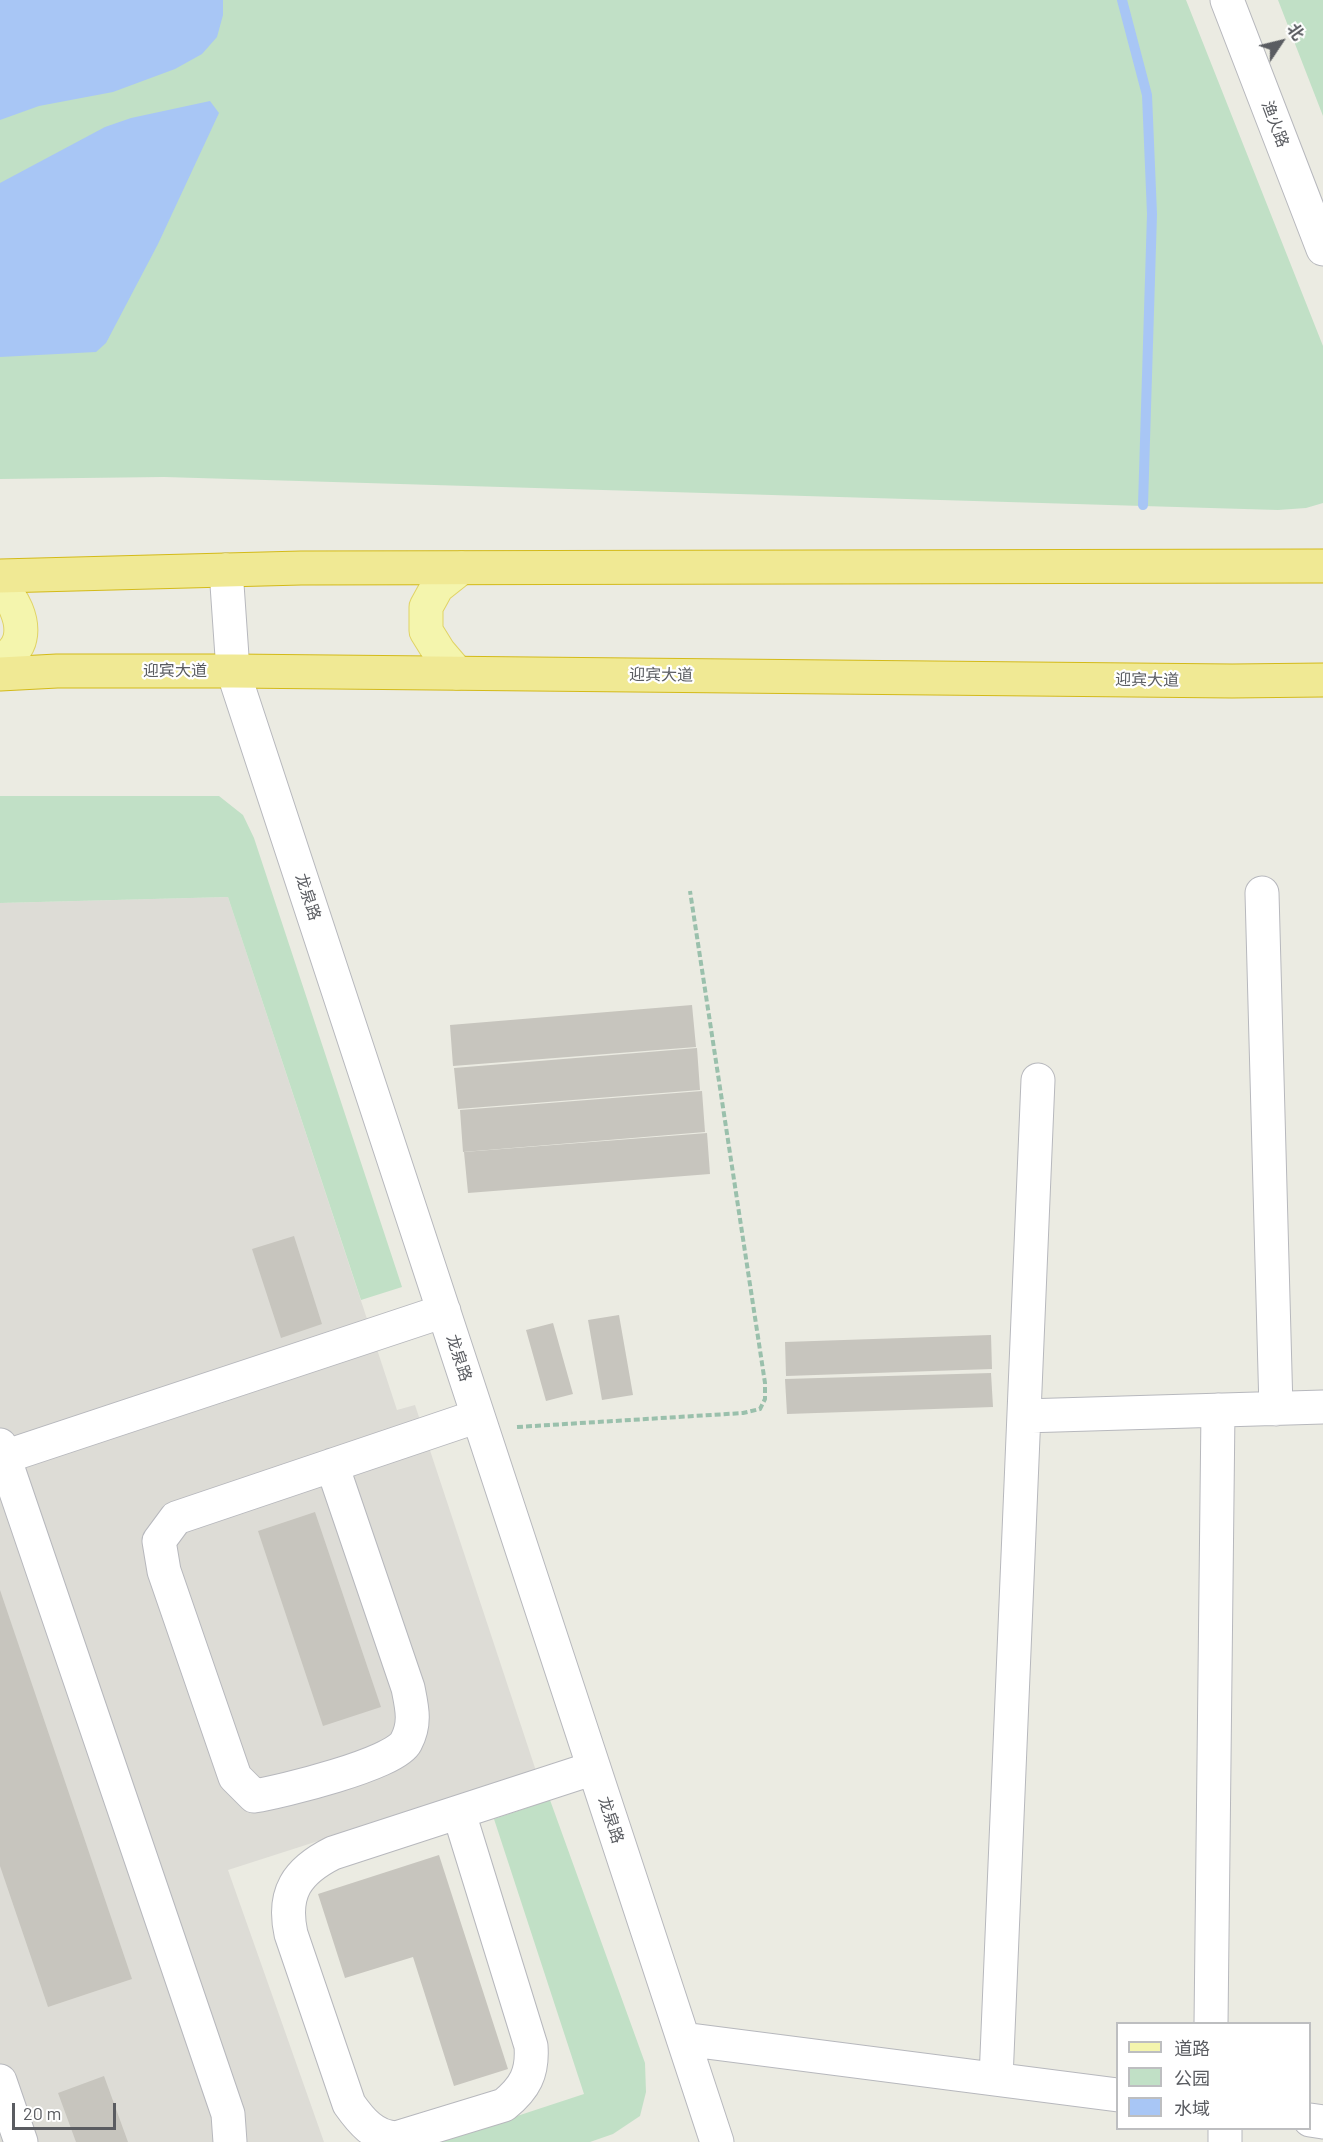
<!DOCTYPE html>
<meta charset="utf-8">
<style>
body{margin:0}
#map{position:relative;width:1323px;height:2142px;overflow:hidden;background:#ebebe2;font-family:Barlow,"Noto Sans SC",sans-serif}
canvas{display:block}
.legend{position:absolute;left:1116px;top:2022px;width:195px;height:108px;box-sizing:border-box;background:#fff;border:2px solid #bdbec0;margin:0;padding:8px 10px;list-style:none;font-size:18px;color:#5a5c61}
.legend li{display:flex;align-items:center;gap:12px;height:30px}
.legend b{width:30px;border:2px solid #bdbec0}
.north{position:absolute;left:1251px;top:12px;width:60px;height:60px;-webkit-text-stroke:4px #fff;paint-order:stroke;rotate:55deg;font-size:16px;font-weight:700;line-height:24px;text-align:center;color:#5a5c61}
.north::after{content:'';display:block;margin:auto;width:21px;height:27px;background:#5a5c61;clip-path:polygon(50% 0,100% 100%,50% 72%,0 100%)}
.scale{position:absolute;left:12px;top:2103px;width:104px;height:27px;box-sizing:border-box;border:3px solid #5a5c61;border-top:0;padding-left:8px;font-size:18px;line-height:21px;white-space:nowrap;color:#5a5c61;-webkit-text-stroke:4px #fff;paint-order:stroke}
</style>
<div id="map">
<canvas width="1323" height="2142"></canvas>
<ul class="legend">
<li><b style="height:8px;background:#f4f5ad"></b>道路</li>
<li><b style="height:16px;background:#c1e0c6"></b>公园</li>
<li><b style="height:16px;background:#a8c6f5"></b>水域</li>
</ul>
<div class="north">北</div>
<div class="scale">20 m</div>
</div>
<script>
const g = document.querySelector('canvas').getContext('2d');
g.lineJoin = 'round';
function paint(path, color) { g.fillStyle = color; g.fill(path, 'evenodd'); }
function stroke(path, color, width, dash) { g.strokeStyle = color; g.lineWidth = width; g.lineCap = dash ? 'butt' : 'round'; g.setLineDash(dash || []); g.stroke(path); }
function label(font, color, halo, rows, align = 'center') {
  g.font = font + ' Barlow,"Noto Sans SC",sans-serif'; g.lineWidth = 4.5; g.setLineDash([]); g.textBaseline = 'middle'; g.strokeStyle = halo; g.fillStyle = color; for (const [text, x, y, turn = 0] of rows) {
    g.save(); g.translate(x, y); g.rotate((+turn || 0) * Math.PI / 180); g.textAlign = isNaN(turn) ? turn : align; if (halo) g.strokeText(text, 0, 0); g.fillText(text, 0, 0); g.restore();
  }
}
paint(new Path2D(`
 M228,897L397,1410L415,1405L536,1771L228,1870L324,2142H0V903Z`), '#dddcd6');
paint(new Path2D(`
 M0,0H1186L1323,346V503L1306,508L1278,510L164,477L0,479Z
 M1278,0H1323V116Z
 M0,796H219L243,815L254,838L402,1287L361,1300L228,897L0,903Z
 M550,1800L645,2063L646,2092L640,2116L613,2134L590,2142H438L584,2094L494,1819Z`), '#c1e0c6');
paint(new Path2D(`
 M0,0H223V15L217,37L202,54L175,69L113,92L39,106L0,120Z
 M210,101L219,113L158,244L106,343L96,352L0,357V183L105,127L131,118Z`), '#a8c6f5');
stroke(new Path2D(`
 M1122,0L1147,95L1152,214L1143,505`), '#a8c6f5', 10);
paint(new Path2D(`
 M692,1005L696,1047L453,1066L450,1025Z
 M697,1048L700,1090L458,1109L454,1068Z
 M702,1091L705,1132L463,1152L460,1110Z
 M707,1133L710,1174L468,1193L464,1152Z
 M294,1236L322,1324L281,1338L252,1249Z
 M619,1315L633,1395L602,1400L588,1320Z
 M553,1323L573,1394L546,1401L526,1330Z
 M991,1335L992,1369L786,1376L785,1342Z
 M991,1373L993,1407L787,1414L785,1379Z
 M315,1512L381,1707L323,1726L258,1531Z
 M0,1590L132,1979L48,2007L0,1866Z
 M439,1855L508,2069L454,2086L413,1957L345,1978L318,1894Z
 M104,2076L128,2142H76L58,2093Z`), '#c7c5be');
const minor = new Path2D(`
 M1227,0L1323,249
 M226,570L233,671L717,2142
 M1262,893L1276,1409
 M1024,1416L1323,1407
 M0,1445L228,2114L230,2142
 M4,1457L444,1311
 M332,1465L408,1688C412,1708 416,1723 406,1742C395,1764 280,1792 254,1796L235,1777L164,1571L159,1541L176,1518L478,1416
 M459,1813L531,2046C533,2073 525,2088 504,2105L396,2138C374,2137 361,2121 349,2104L291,1934C282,1893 297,1871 333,1853L594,1768
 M1211,2024L1218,1410
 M683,2039L1118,2095
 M996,2079L1038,1080
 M0,2081L21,2142
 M1310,2120L1323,2122
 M1225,2142V2128`);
const major = new Path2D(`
 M0,586C13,598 24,620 20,638C18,649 8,657 0,664
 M457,673L439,652L426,631V607L437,587L461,568`);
const highway = new Path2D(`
 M0,576L301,568L1323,566
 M0,674L57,671H233L1232,681L1323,680`);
stroke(minor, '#b7b8bd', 35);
stroke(major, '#e0d365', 35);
stroke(highway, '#d3ba19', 35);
stroke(new Path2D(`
 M517,1427L743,1413L760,1409L765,1399V1383L690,891`), '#9ac0ac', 4, [6, 3]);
stroke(minor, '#fff', 33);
stroke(major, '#f4f5ad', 33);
stroke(highway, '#f0e994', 33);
label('16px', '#5a5c61', '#fff', [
 ["渔火路",1275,124,69],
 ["迎宾大道",175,671],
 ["迎宾大道",661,675,1],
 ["迎宾大道",1147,680,1],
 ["龙泉路",308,897,72],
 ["龙泉路",459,1358,72],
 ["龙泉路",611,1820,72]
]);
</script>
